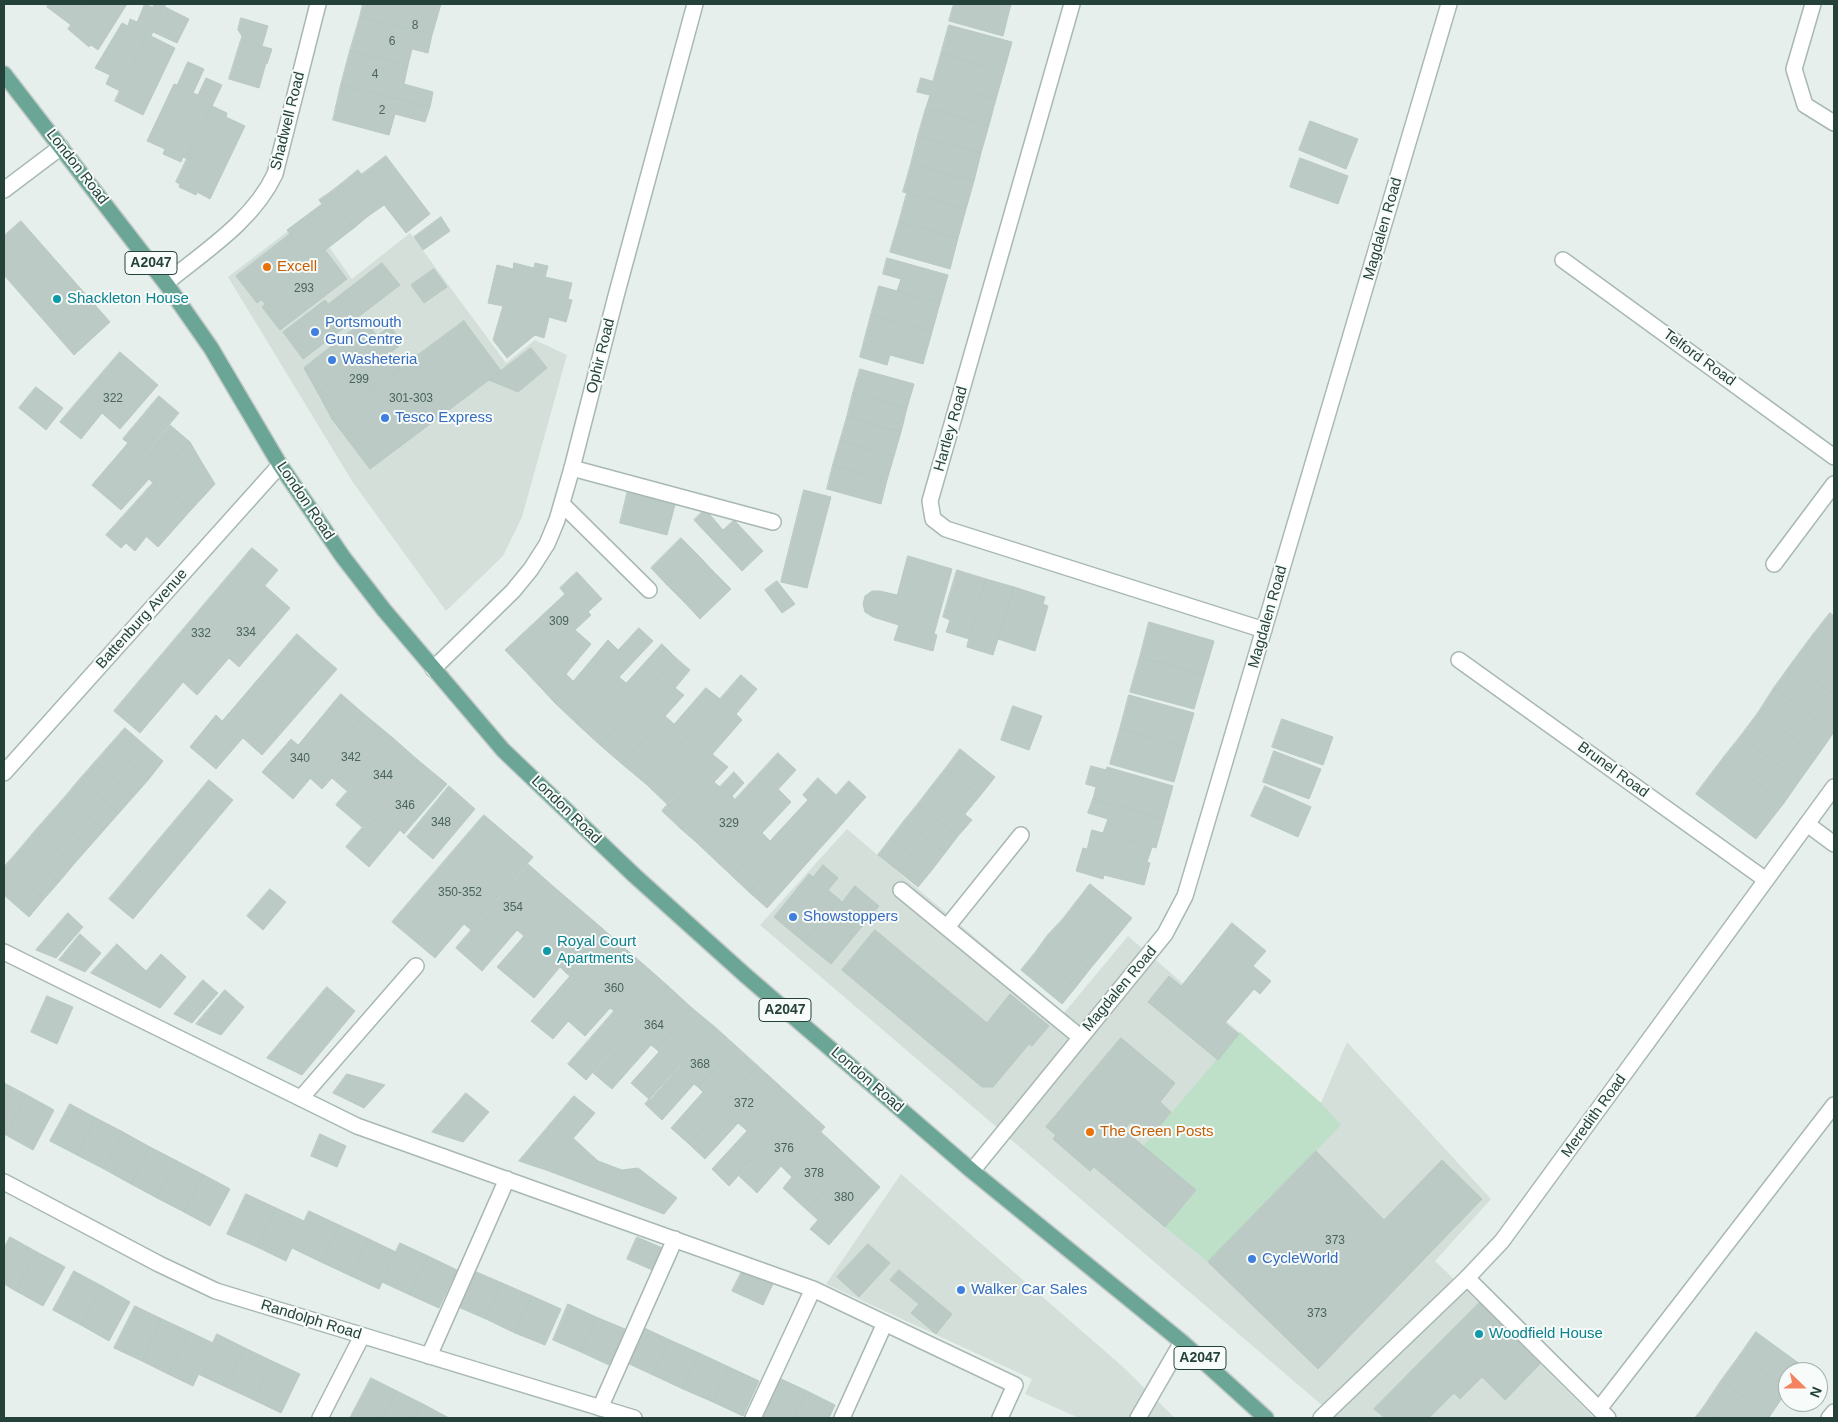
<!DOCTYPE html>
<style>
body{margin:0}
#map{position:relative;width:1838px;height:1422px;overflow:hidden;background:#e6efeb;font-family:Helvetica,sans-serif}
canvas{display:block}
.frame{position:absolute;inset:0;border:5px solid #24423a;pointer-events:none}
.north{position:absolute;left:1778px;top:1362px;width:50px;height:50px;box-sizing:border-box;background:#f7fbf9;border:1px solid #a3b1ad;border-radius:50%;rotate:112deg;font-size:14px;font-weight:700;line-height:20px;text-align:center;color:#24423a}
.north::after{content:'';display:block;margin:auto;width:18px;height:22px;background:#f4845f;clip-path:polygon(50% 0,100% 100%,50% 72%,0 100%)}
</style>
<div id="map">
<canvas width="1838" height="1422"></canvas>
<div class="frame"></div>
<div class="north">N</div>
</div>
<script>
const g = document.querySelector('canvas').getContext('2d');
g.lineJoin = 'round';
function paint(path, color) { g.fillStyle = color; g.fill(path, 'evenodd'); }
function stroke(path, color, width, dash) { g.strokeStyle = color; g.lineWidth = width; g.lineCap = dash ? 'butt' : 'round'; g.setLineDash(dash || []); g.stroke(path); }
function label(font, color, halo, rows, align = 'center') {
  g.font = font + ' Helvetica,sans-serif'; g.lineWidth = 4; g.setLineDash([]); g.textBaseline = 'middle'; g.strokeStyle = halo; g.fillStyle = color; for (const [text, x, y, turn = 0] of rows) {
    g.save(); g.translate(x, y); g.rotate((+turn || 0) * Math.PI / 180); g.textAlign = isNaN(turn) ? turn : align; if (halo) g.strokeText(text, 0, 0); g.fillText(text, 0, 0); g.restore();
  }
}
paint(new Path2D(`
 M288,231L310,261L329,247L352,279L410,233L506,363L535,340L567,355L522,517L503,556L446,611L352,481L228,277Z
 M847,829L1064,1013L1128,936L1321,1103L1347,1042L1491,1199L1435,1261L1479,1303L1594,1418H1337L760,925Z
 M901,1174L1122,1366L1175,1418H1079L1025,1394L1032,1379L826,1284Z`), '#d4dfda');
paint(new Path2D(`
 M1240,1032L1321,1103L1341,1125L1208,1262L1165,1227L1143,1146Z`), '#bfe0c8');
const building = new Path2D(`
 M49,4H87L71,25L47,7Z
 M87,4H127L98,50L91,45L89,47L68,29Z
 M145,4L163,12L151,36L147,34L120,91L106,84L110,75L95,68L122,23L128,26L130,19L137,22Z
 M155,4H166L162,11L153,7Z
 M363,4H441L432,35L360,17Z
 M954,4H1011L1003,36L949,21Z
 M165,7L189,19L177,43L153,32Z
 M360,17L432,35L428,53L412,49L408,65L350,51Z
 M241,18L268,26L262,46L241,40L242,36L238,30Z
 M949,25L1012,42L1004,71L941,54Z
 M147,34L175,48L143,115L115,101Z
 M241,40L272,49L267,64L266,63L259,88L229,79Z
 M350,51L408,65L404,84L433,92L430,107L341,85Z
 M941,54L1004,71L996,99L933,82Z
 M188,62L204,69L193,93L198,95L206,78L222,85L187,159L183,157L181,162L163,154L165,149L147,141L174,84L177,85Z
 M921,78L996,99L989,125L926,108L930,95L917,92Z
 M341,85L430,107L425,122L395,114L389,135L333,120Z
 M212,106L227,113L226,117L245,126L210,199L197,192L196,195L179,187L180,184L176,182Z
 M926,108L989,125L981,153L918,136Z
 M1310,121L1358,139L1346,169L1299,150Z
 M918,136L981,153L974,181L911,164Z
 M386,156L430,214L406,233L361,175Z
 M1300,158L1348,176L1338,204L1290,187Z
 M911,164L974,181L966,209L903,192Z
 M358,170L384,205L367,217L341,184Z
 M341,184L367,217L354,228L328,194Z
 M907,193L966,209L958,238L899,222Z
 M328,194L354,228L311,261L287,230L322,204L319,200Z
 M441,217L450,231L423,250L414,237Z
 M21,221L110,322L74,355L4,275V236Z
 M899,222L958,238L950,269L890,252Z
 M290,234L311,261L257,303L236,276Z
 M325,250L347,279L280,330L262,307L265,304L261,299Z
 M887,258L948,275L940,303L897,291L901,279L883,274Z
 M382,263L400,285L303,359L283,332L325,300L328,304Z
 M514,263L534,268L535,263L548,266L545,277L572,283L568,299L572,300L566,322L549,317L544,338L535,335L507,358L493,340L503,306L488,303L497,265L513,269Z
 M434,269L447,287L424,303L411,285Z
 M879,286L940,303L932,332L871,315Z
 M871,315L932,332L923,364L890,355L887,365L860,357Z
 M365,320L377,336L390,326L396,334L318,393L304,368Z
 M464,321L501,371L370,469L332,419Z
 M396,334L403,343L390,353L401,368L332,419L318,393Z
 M531,348L547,368L518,392L489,380Z
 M120,352L158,385L120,429L102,413L81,439L60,422Z
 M860,369L914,384L907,408L853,393Z
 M36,387L63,408L46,430L19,408Z
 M853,393L907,408L901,432L847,417Z
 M159,396L179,413L107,498L92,485L128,443L123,439Z
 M847,417L901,432L894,456L840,441Z
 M170,425L190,442L153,483L149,479L121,510L107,498Z
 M840,441L894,456L887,480L833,465Z
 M190,442L201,461L168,497L153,483Z
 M201,461L215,484L191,510L172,493Z
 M833,465L887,480L881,504L827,489Z
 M153,483L168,497L139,530L146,537L135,551L126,543L121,548L106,535Z
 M628,490L676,501L667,535L620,523Z
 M804,490L831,497L807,588L781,582Z
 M172,493L191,510L158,547L139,530Z
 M705,509L723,530L734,520L763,551L742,571L694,520Z
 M681,538L698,555L667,585L651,568Z
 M252,548L278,570L140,733L114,711Z
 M698,555L714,572L684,602L667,585Z
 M908,556L952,569L934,634L937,635L933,651L894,640L899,625L873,617L865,612L863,604L865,596L872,591H880L897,595Z
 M957,570L986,579L969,639L946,632L950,620L943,617Z
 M577,572L602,599L588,612L591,615L528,674L505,650L565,594L560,588Z
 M714,572L731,589L700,619L684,602Z
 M986,579L1014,587L993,655L967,647Z
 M777,581L795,604L782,613L765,590Z
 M265,586L290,608L239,667L229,658L197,695L183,682Z
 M1014,587L1045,597L1043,604L1048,606L1035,651L998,639Z
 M1830,613L1834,616V653L1812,636Z
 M1149,622L1214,641L1204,675L1140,657Z
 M639,628L653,641L576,723L555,703L608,640L618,650Z
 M575,630L591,644L566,674L573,681L555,703L528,674Z
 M297,634L317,652L216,769L190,747L216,715L222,721Z
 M1812,636L1834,653V695L1792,663Z
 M662,644L676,658L600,745L576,723L619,677L626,683Z
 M317,652L337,669L262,755L243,738Z
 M1140,657L1204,675L1194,709L1130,692Z
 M676,658L690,670L675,688L684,695L622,764L600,745Z
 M1792,663L1834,695V732L1774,688Z
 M741,675L757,689L736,714L742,720L668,805L646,784Z
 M706,688L720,699L646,784L622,764L665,716L674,724Z
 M1774,688L1834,732L1818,755L1758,713Z
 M341,694L364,714L293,799L262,772L291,739L298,745Z
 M1129,695L1194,713L1184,747L1120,729Z
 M1013,706L1042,716L1029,750L1001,740Z
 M1758,713L1818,755L1800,780L1740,737Z
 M364,714L393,738L347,791L332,778L322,789L310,778Z
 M1282,719L1333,737L1323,765L1272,747Z
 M125,728L163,761L149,779L110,745Z
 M1120,729L1184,747L1174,782L1110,764Z
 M1740,737L1800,780L1784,803L1724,757Z
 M393,738L419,761L362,827L336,805Z
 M110,745L149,779L134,796L95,762Z
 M960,749L995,777L980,796L946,768Z
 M1274,751L1321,769L1309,799L1263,782Z
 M778,753L796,770L714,859L696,842Z
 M712,754L728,767L714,782L720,787L681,829L662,811Z
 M1724,757L1784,803L1756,839L1696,794Z
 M419,761L447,784L404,834L400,830L369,867L346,847Z
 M95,762L134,796L119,813L80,779Z
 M1091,766L1106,770L1107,767L1173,786L1164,819L1093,799L1096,787L1086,784Z
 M946,768L980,796L965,814L931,787Z
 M734,772L744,783L732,796L735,800L696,842L681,829Z
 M818,778L836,795L749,892L732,876L767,838L770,841L808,800L803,795Z
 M80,779L119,813L104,830L65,797Z
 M209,780L233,800L133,919L109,899Z
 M849,781L866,797L767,908L749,892Z
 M449,786L475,809L433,859L407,837Z
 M1265,786L1311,807L1298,837L1251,816Z
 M931,787L972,820L958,836L918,804Z
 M778,789L791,802L762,833L767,838L732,876L714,859Z
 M65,797L104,830L89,847L50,814Z
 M1093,799L1164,819L1156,848L1103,833L1108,819L1088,813Z
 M918,804L958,836L945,853L904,821Z
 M50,814L89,847L74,864L35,831Z
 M484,815L533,857L471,930L464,924L435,958L392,922Z
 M904,821L945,853L932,870L891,838Z
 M1092,830L1152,847L1147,862L1150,863L1144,885L1104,875L1103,879L1076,871L1083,848L1087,849Z
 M35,831L74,864L59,882L20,849Z
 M891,838L932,870L918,887L878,855Z
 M20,849L59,882L44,899L5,866Z
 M528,864L554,887L482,971L456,948Z
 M823,865L838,878L828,890L839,899L804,942L774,917L809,874L813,877Z
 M5,866L44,899L29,917L4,895Z
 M1090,884L1132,918L1118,935L1077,901Z
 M855,886L879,906L831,964L804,942L839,899L842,902Z
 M554,887L603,929L566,973L560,967L534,998L497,967L524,936L517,930Z
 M270,889L286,902L263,930L247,916Z
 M1077,901L1118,935L1104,952L1063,919Z
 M68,913L83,927L56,958L36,950Z
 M1063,919L1104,952L1090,969L1048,935Z
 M1232,923L1266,951L1253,966L1271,981L1260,994L1254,989L1225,1023L1239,1034L1218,1060L1148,1002L1169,976L1181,986Z
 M603,929L628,951L553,1039L531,1021L570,976L566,973Z
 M875,930L987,1023L1010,994L1049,1026L1032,1046L1029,1044L993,1087H982L842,970Z
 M80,934L101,953L85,972L59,960Z
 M1048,935L1090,969L1076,987L1035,953Z
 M117,944L146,971L161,954L186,977L160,1008L91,973Z
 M628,951L650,970L614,1011L610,1008L585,1036L568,1021Z
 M1035,953L1076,987L1062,1004L1021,970Z
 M650,970L668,986L586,1080L568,1064Z
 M203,980L218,993L192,1023L174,1014Z
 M668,986L692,1008L656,1049L651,1045L612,1089L593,1073Z
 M327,987L355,1011L302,1075L267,1058Z
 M225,990L244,1007L221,1035L196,1024Z
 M47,996L73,1007L57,1044L31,1032Z
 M692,1008L715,1027L650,1100L631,1083L659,1052L656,1049Z
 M715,1027L736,1046L698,1087L694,1084L662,1120L645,1104Z
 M1121,1038L1175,1083L1160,1102L1171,1112L1150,1138L1131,1122L1124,1130L1196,1190L1165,1227L1094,1167L1090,1171L1053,1139L1056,1135L1046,1127Z
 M736,1046L758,1066L689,1144L671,1128L703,1092L698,1087Z
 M758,1066L780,1086L743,1127L738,1123L705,1159L689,1144Z
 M347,1074L385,1085L364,1108L333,1093Z
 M4,1083L27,1095L6,1135L4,1134Z
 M780,1086L802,1106L729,1186L712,1169L747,1131L743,1127Z
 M466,1093L489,1112L463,1142L432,1132Z
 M27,1095L54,1110L33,1150L6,1135Z
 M574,1096L595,1113L546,1170L519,1161Z
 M70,1104L96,1118L77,1155L50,1141Z
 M802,1106L825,1127L786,1171L781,1166L757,1193L739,1176Z
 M96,1118L123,1132L104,1169L77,1155Z
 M123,1132L150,1147L131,1184L104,1169Z
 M821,1132L851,1160L807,1210L783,1188L792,1177L786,1171Z
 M320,1134L346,1146L337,1167L311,1156Z
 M573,1138L598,1161L622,1170L638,1168L677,1198L664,1214L546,1170Z
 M150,1147L177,1161L157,1198L131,1184Z
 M1316,1151L1384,1220L1442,1160L1482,1199L1318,1369L1208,1262Z
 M851,1160L880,1187L829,1245L810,1229L818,1220L807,1210Z
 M177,1161L204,1175L184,1212L157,1198Z
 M204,1175L230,1189L210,1226L184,1212Z
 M246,1194L276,1208L257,1247L227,1234Z
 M276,1208L304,1221L286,1261L257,1247Z
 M309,1211L339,1225L321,1262L292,1248Z
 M339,1225L369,1239L351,1276L321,1262Z
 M10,1237L37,1252L16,1291L4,1284V1248Z
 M637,1237L667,1250L657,1272L627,1259Z
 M369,1239L396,1252L379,1289L351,1276Z
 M400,1243L428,1256L410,1295L382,1282Z
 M868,1244L890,1263L859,1297L837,1277Z
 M37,1252L65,1267L43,1306L16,1291Z
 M428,1256L457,1270L439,1308L410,1295Z
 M743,1269L773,1284L763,1305L732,1291Z
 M472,1270L502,1283L486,1319L456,1306Z
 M899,1270L952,1314L936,1334L911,1313L919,1304L890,1280Z
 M74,1271L102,1286L81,1325L53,1310Z
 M502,1283L532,1296L515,1333L486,1319Z
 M102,1286L130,1302L109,1341L81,1325Z
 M532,1296L561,1309L545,1345L515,1333Z
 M1479,1303L1540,1364L1505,1400L1482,1377L1460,1399L1454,1393L1429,1418H1385L1374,1409Z
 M568,1304L596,1317L581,1352L553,1340Z
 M135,1306L162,1319L142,1361L114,1348Z
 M596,1317L625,1329L609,1365L581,1352Z
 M162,1319L190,1332L168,1374L142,1361Z
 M640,1326L670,1340L653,1375L623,1361Z
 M190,1332L213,1343L193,1386L168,1374Z
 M1756,1332L1804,1367L1801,1372H1788V1389L1740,1355Z
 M217,1334L245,1348L226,1387L198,1374Z
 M670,1340L699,1353L683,1389L653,1375Z
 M245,1348L272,1361L254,1400L226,1387Z
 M699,1353L729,1367L713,1402L683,1389Z
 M1740,1355L1788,1389L1770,1416L1721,1381Z
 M272,1361L300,1374L281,1413L254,1400Z
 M729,1367L759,1381L743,1416L713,1402Z
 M371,1378L397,1391L383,1418H350Z
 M779,1378L807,1391L794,1418H760Z
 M1721,1381L1770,1416L1768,1418H1717L1703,1408Z
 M397,1391L423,1404L415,1418H383Z
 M807,1391L835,1405L829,1418H794Z
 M423,1404L449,1418H415Z
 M1703,1408L1717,1418H1695Z`);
paint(building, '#bbcac4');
stroke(building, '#b8c9c2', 1);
const lane = new Path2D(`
 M572,468L773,522
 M562,504L649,590
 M1774,564L1834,484
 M1807,824L1834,844
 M901,890L1080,1037
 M947,927L1021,835
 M4,952L357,1126L813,1289L1015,1385L1000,1418
 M301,1098L416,966
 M1467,1278L1608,1418
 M429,1356L507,1179
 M600,1408L675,1239
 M1599,1409L1834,1105
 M753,1418L813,1289
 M842,1418L885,1323`);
const street = new Path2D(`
 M1072,4L930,501L933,519L946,529L1264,630
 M1813,4L1794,69L1805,105L1834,123
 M4,190L61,147
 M1563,260L1834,457
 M166,283C205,251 253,221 275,174L318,4
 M1459,660L1766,880
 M433,669L513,591L531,569L547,544L557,520L572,468L616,296L695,4
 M4,773L280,465
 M972,1171L1165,934L1185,896L1449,4
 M4,1182L159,1264L216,1291L634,1418
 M320,1418L362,1336
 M1138,1418L1182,1342
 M1321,1418L1467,1278L1502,1241L1834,787
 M1829,1418L1834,1412`);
const primary = new Path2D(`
 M4,74L167,285L211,348L280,465L343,557L384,610L503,750L635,876L745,975L972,1171L1182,1342L1266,1418`);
stroke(lane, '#a8b8b2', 18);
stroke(street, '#a8b8b2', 18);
stroke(primary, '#c2cac8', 18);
stroke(lane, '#fff', 15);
stroke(street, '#fff', 15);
stroke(primary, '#6aa596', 15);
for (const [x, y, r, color] of [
 [267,267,5,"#e8710a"],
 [57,299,5,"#0f9aa8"],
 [315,332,5,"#3f7fe0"],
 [332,360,5,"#3f7fe0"],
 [385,418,5,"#3f7fe0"],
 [793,917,5,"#3f7fe0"],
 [547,951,5,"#0f9aa8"],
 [1090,1132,5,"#e8710a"],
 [1252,1259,5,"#3f7fe0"],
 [961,1290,5,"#3f7fe0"],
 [1479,1334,5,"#0f9aa8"]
]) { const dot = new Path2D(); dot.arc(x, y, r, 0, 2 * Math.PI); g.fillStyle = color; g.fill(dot); stroke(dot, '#f7fbf9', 2); }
label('12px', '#4a645c', null, [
 ["8",415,26],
 ["6",392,42],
 ["4",375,75],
 ["2",382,111],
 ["293",304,289],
 ["299",359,380],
 ["322",113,399],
 ["301-303",411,399],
 ["309",559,622],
 ["334",246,633],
 ["332",201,634],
 ["342",351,758],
 ["340",300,759],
 ["344",383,776],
 ["346",405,806],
 ["348",441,823],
 ["329",729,824],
 ["350-352",460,893],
 ["354",513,908],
 ["360",614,989],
 ["364",654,1026],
 ["368",700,1065],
 ["372",744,1104],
 ["376",784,1149],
 ["378",814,1174],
 ["380",844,1198],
 ["373",1335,1241],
 ["373",1317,1314]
]);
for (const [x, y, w] of [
 [151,263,52],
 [785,1010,52],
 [1200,1358,52]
]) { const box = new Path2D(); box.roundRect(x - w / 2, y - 11.5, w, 23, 4); g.fillStyle = '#f7fbf9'; g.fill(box); stroke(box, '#24423a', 1); }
label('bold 14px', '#24423a', null, [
 ["A2047",151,263],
 ["A2047",785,1010],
 ["A2047",1200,1358]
]);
label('15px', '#24423a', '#f7fbf9', [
 ["Shadwell Road",288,121,-76],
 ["London Road",77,167,52],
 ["Magdalen Road",1383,229,-74],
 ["Ophir Road",601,356,-76],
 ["Telford Road",1699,358,36],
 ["Hartley Road",951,429,-74],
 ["London Road",305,501,56],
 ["Magdalen Road",1268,617,-74],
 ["Battenburg Avenue",142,619,-48],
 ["Brunel Road",1613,770,36],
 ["London Road",566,810,44],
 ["Magdalen Road",1120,989,-50],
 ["London Road",867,1080,41],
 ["Meredith Road",1594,1116,-54],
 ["Randolph Road",311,1320,17]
]);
label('15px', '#c56008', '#f7fbf9', [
 ["Excell",277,267],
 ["The Green Posts",1100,1132]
], 'left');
label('15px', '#0d838f', '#f7fbf9', [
 ["Shackleton House",67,299],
 ["Royal Court",557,942],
 ["Apartments",557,959],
 ["Woodfield House",1489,1334]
], 'left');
label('15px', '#366cbe', '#f7fbf9', [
 ["Portsmouth",325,323],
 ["Gun Centre",325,340],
 ["Washeteria",342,360],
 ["Tesco Express",395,418],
 ["Showstoppers",803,917],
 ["CycleWorld",1262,1259],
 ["Walker Car Sales",971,1290]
], 'left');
</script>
